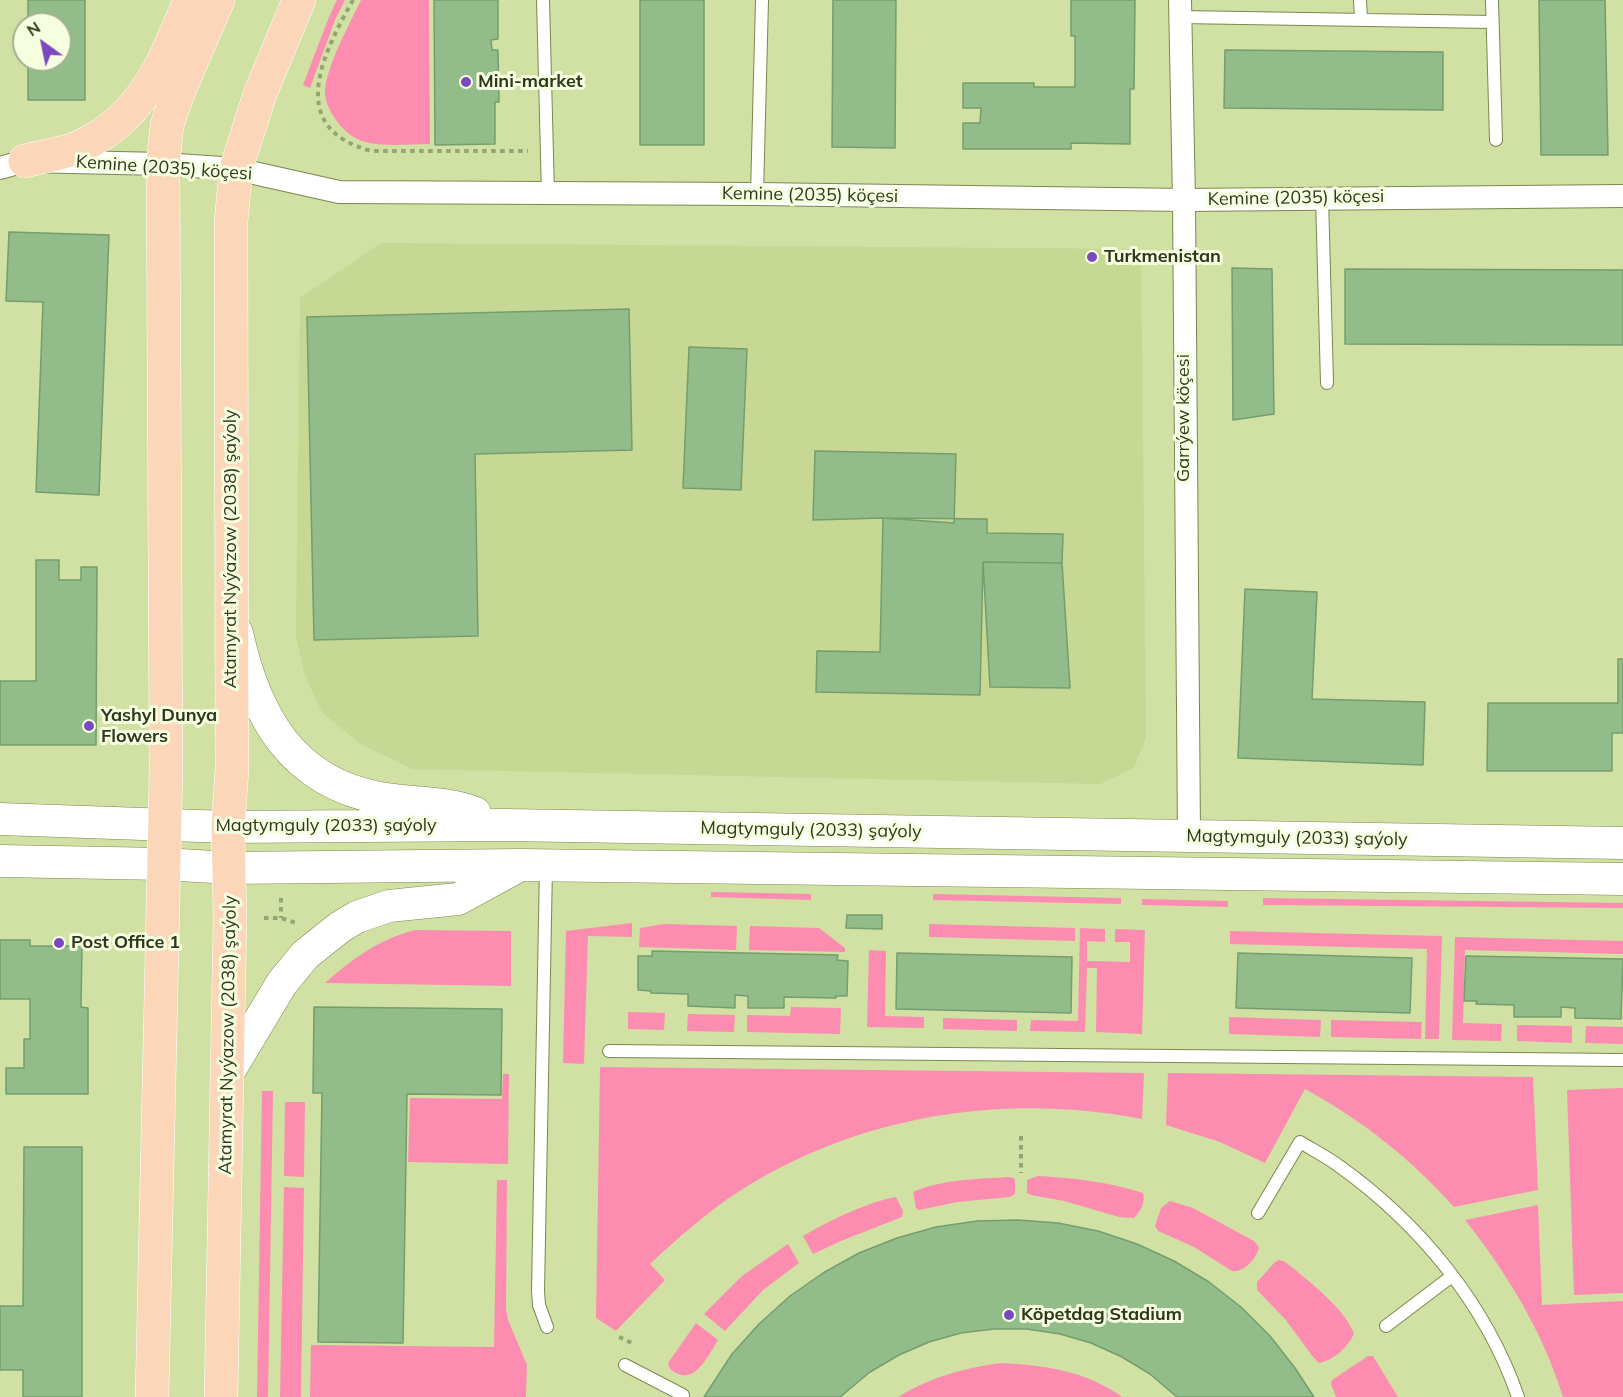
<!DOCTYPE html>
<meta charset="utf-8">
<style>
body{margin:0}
#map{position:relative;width:1623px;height:1397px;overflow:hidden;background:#d0e1a3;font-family:Mulish,sans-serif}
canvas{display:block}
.north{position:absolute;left:12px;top:12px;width:60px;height:60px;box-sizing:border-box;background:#f5fede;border:2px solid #a6ae91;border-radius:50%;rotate:327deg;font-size:16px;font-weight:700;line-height:24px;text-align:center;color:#30371e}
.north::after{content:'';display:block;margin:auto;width:21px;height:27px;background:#7c48c0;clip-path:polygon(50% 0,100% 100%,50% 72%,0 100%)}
</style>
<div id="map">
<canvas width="1623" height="1397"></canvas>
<div class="north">N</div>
</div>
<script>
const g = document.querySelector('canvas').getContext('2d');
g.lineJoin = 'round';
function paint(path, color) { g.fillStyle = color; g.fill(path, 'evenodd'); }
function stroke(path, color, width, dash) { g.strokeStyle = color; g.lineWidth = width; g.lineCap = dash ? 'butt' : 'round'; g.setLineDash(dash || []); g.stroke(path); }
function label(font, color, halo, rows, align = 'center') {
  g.font = font + ' Mulish,sans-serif'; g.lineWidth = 6; g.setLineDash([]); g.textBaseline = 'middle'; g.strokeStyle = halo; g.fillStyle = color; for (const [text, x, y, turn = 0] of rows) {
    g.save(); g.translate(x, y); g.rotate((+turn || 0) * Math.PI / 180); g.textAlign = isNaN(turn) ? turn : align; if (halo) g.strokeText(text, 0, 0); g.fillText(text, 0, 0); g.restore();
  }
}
paint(new Path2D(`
 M381,243L1141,249L1146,738L1134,768L1100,784L412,769L359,743L322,712L305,676L296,636L300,298Z`), '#c6d893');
paint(new Path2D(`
 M337,0H345L335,20L310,88L303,85L329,17Z
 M361,0H429L430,144C409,144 385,147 365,142C354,139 346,132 339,124C332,115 324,102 325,90C327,65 350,23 361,0Z
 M711,892L811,894V900L711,897Z
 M933,894L1121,898V904L933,900Z
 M1263,898L1623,903V908L1263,905Z
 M1142,899L1228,901V907L1142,905Z
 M632,923V937L588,936L584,1064L563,1063L566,931Z
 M664,924L737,926L736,950L639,947L640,928Z
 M929,924L1075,928V941L929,937Z
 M750,926L819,928L845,948V952L749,950Z
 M1080,928L1105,929V942L1087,941V961L1130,962V942H1115V929L1145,930L1142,1034L1096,1032L1097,968H1087L1085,1032L1030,1031L1031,1020L1078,1021Z
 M415,930L511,931V986L325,983C352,959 379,939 415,930Z
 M1230,931L1442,936L1439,1039H1425L1427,949L1230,944Z
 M1455,937L1623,941V954L1465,950L1463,1023L1502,1024L1501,1041L1452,1040Z
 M869,950L886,951L885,1016L924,1017V1028L867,1027Z
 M791,1007L841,1008L840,1034L747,1032V1015L790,1016Z
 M628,1012L665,1013L664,1030L628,1029Z
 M688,1014L735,1015L734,1032L687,1031Z
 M1229,1017L1321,1020L1320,1037L1229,1034Z
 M943,1018L1017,1020V1031L943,1029Z
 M1331,1020L1422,1022L1421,1039L1331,1037Z
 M1517,1025L1572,1026V1043L1517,1041Z
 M1586,1026L1623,1027V1044L1585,1043Z
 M600,1067L1144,1073L1142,1119C1004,1092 857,1115 738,1192C706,1213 678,1238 650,1264L665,1280L616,1331L596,1318Z
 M1168,1073L1533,1077L1538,1190L1454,1207C1411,1159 1362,1120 1305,1089L1265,1163L1220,1142L1166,1125Z
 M503,1074H509L508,1164L408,1162L410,1098L502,1099Z
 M1623,1088V1293L1574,1295L1567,1090Z
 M262,1091H273L268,1397H257Z
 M285,1102H305L304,1177L284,1176Z
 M1038,1176C1073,1178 1110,1182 1143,1193C1146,1201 1140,1213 1134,1218L1119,1217L1064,1201L1031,1195L1027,1193V1180Z
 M1010,1177L1015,1179V1194L1010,1197L958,1202L919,1210L916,1208L913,1192C942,1179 979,1179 1010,1177Z
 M497,1180H507L506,1309L508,1320L527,1365L526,1397H310L311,1345L494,1347Z
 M284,1187L304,1188L301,1397H280Z
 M896,1197L903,1211L902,1217L841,1241L813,1254L803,1236C827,1222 869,1201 896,1197Z
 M1170,1201L1193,1208L1254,1241L1259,1247C1257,1258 1244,1273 1232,1271L1194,1247L1158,1231L1155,1226L1161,1208Z
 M1538,1205L1542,1305L1623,1301V1397H1563C1543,1332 1507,1273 1465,1220Z
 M788,1244L799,1263L763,1290L725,1331L704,1314L742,1276Z
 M1279,1260L1284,1261C1304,1277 1347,1310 1354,1334C1347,1348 1334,1360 1319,1363L1313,1357L1285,1319L1257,1290V1282L1275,1262Z
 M696,1323L718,1340C709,1354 696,1384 676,1373C671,1370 669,1369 668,1363Z
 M1368,1356H1373L1398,1397H1336L1331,1384L1332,1380Z
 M1001,1363C1043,1365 1087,1371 1122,1397H898C930,1377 964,1368 1001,1363Z`), '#fc8db1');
const building = new Path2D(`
 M28,0H85V100H28V60H60V24H28Z
 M434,0H498V39L491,40L492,50H498L499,102H495V144L435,145Z
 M640,0H704V145H640Z
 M833,0H896L895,148L832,147Z
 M1071,0H1135L1134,89H1130V144L1071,143V149H963V123H980L981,108H963V83H1034V87H1075V36H1071Z
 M1539,0H1605L1608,155H1541Z
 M1225,50L1443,52V110L1224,108Z
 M9,232L109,235L99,495L36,492L43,302L6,301Z
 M1232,268L1272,269L1274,414L1233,420Z
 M1345,269L1623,270V345L1345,344Z
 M629,309L632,450L475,454L478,636L314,640L307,317Z
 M689,347L747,349L741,490L683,488Z
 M815,451L956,454L954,523L883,518L813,520Z
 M883,518L987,519V533L1063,534L1062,563L983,562L980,695L816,692L817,651L880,652Z
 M36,560H59V580H81V567H97L96,745H0V681H36Z
 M983,562L1062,563L1070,688L990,687Z
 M1245,589L1317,592L1312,699L1425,702L1423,765L1238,758Z
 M1618,659H1623V733H1612V771H1487L1488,703H1618Z
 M847,915H882V929L846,928Z
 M0,940H30V946H82L81,1007L88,1008V1094H6V1068H24V1039H30V999H0Z
 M652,951L838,955L837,960L848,961L847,996H836V998L784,997V1008H748V996L735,995V1008L688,1006V994L651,993V991L638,990V956H652Z
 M897,953L1072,957L1071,1013L896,1009Z
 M1238,953L1412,958L1410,1013L1236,1008Z
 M1466,956L1623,959L1621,1019L1575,1018V1008L1561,1007V1017H1514V1005L1476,1004L1477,1001H1464Z
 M314,1007L502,1009L501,1095L407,1094L403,1343L318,1342L322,1093H313Z
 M24,1147H82V1397H23V1370H0V1306H23Z
 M1018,1220L1058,1223L1098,1231L1137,1244L1174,1261L1209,1282L1241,1307L1270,1336L1295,1368L1314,1397H1177L1150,1374L1122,1357L1091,1343L1060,1334L1027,1329H994L961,1333L929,1342L899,1355L870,1372L840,1397H704L732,1354L759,1324L790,1296L823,1273L859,1253L897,1238L936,1227L977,1221Z`);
paint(building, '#92bc8a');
stroke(building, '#759d6d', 1.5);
const service = new Path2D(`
 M543,0L548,194
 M1360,0L1361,19
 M1492,0L1496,140
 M1180,17L1492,22
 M757,194L762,0
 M1322,197L1327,383
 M546,866L538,1291L539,1305L547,1327
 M609,1051L1623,1060
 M1258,1213L1300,1142C1313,1150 1327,1157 1339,1166C1419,1223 1486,1304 1518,1397
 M1386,1326L1452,1276
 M625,1365L683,1395`);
const minor = new Path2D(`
 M1180,0L1184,200L1189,836
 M0,168L25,161L163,164L236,169L339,192L757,194L1184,200L1623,196`);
const secondary = new Path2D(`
 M237,633C255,715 291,782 380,798C411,804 444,801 475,813
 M0,819L228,827L506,825L1623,843
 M0,861L164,864L229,868L521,865L1623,879
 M228,1073L282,983L305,955L340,927L357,917L389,906L458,899L515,868`);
const primary = new Path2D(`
 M25,161C43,156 63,154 79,147C145,117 164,62 190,0
 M152,1397L166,769L163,164L167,125L178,93L218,0
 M221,1397L230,918L228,827L232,769L231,222L236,169L260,94L299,0`);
stroke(service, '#7a884e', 14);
stroke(minor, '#7a884e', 24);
stroke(secondary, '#7a884e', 33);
stroke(primary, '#fff', 34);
stroke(new Path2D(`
 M353,0C322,55 285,129 372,151H528
 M281,898V918
 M264,918H281L296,923
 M1021,1136V1173
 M619,1337L632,1343`), '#96a373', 4, [4.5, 4.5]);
stroke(service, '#fff', 12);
stroke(minor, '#fff', 22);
stroke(secondary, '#fff', 32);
stroke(primary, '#fbd6b8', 33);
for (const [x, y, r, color] of [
 [466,82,6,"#7c48c0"],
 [1092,257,6,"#7c48c0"],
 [89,726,6,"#7c48c0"],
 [59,943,6,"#7c48c0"],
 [1009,1315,6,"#7c48c0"]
]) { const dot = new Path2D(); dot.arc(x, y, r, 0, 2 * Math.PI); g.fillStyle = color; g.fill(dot); stroke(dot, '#f5fede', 2); }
label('bold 18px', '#30371e', '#f5fede', [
 ["Mini-market",478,82],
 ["Turkmenistan",1104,257],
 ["Yashyl Dunya",101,716],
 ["Flowers",101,737],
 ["Post Office 1",71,943],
 ["Köpetdag Stadium",1021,1315]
], 'left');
label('18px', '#30371e', '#f5fede', [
 ["Kemine (2035) köçesi",164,168,4],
 ["Kemine (2035) köçesi",810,195,1],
 ["Kemine (2035) köçesi",1296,198,-1],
 ["Garrýew köçesi",1184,418,-90],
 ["Atamyrat Nyýazow (2038) şaýoly",231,549,-90],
 ["Magtymguly (2033) şaýoly",326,826],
 ["Magtymguly (2033) şaýoly",811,830,1],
 ["Magtymguly (2033) şaýoly",1297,838,1],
 ["Atamyrat Nyýazow (2038) şaýoly",228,1035,-89]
]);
</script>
